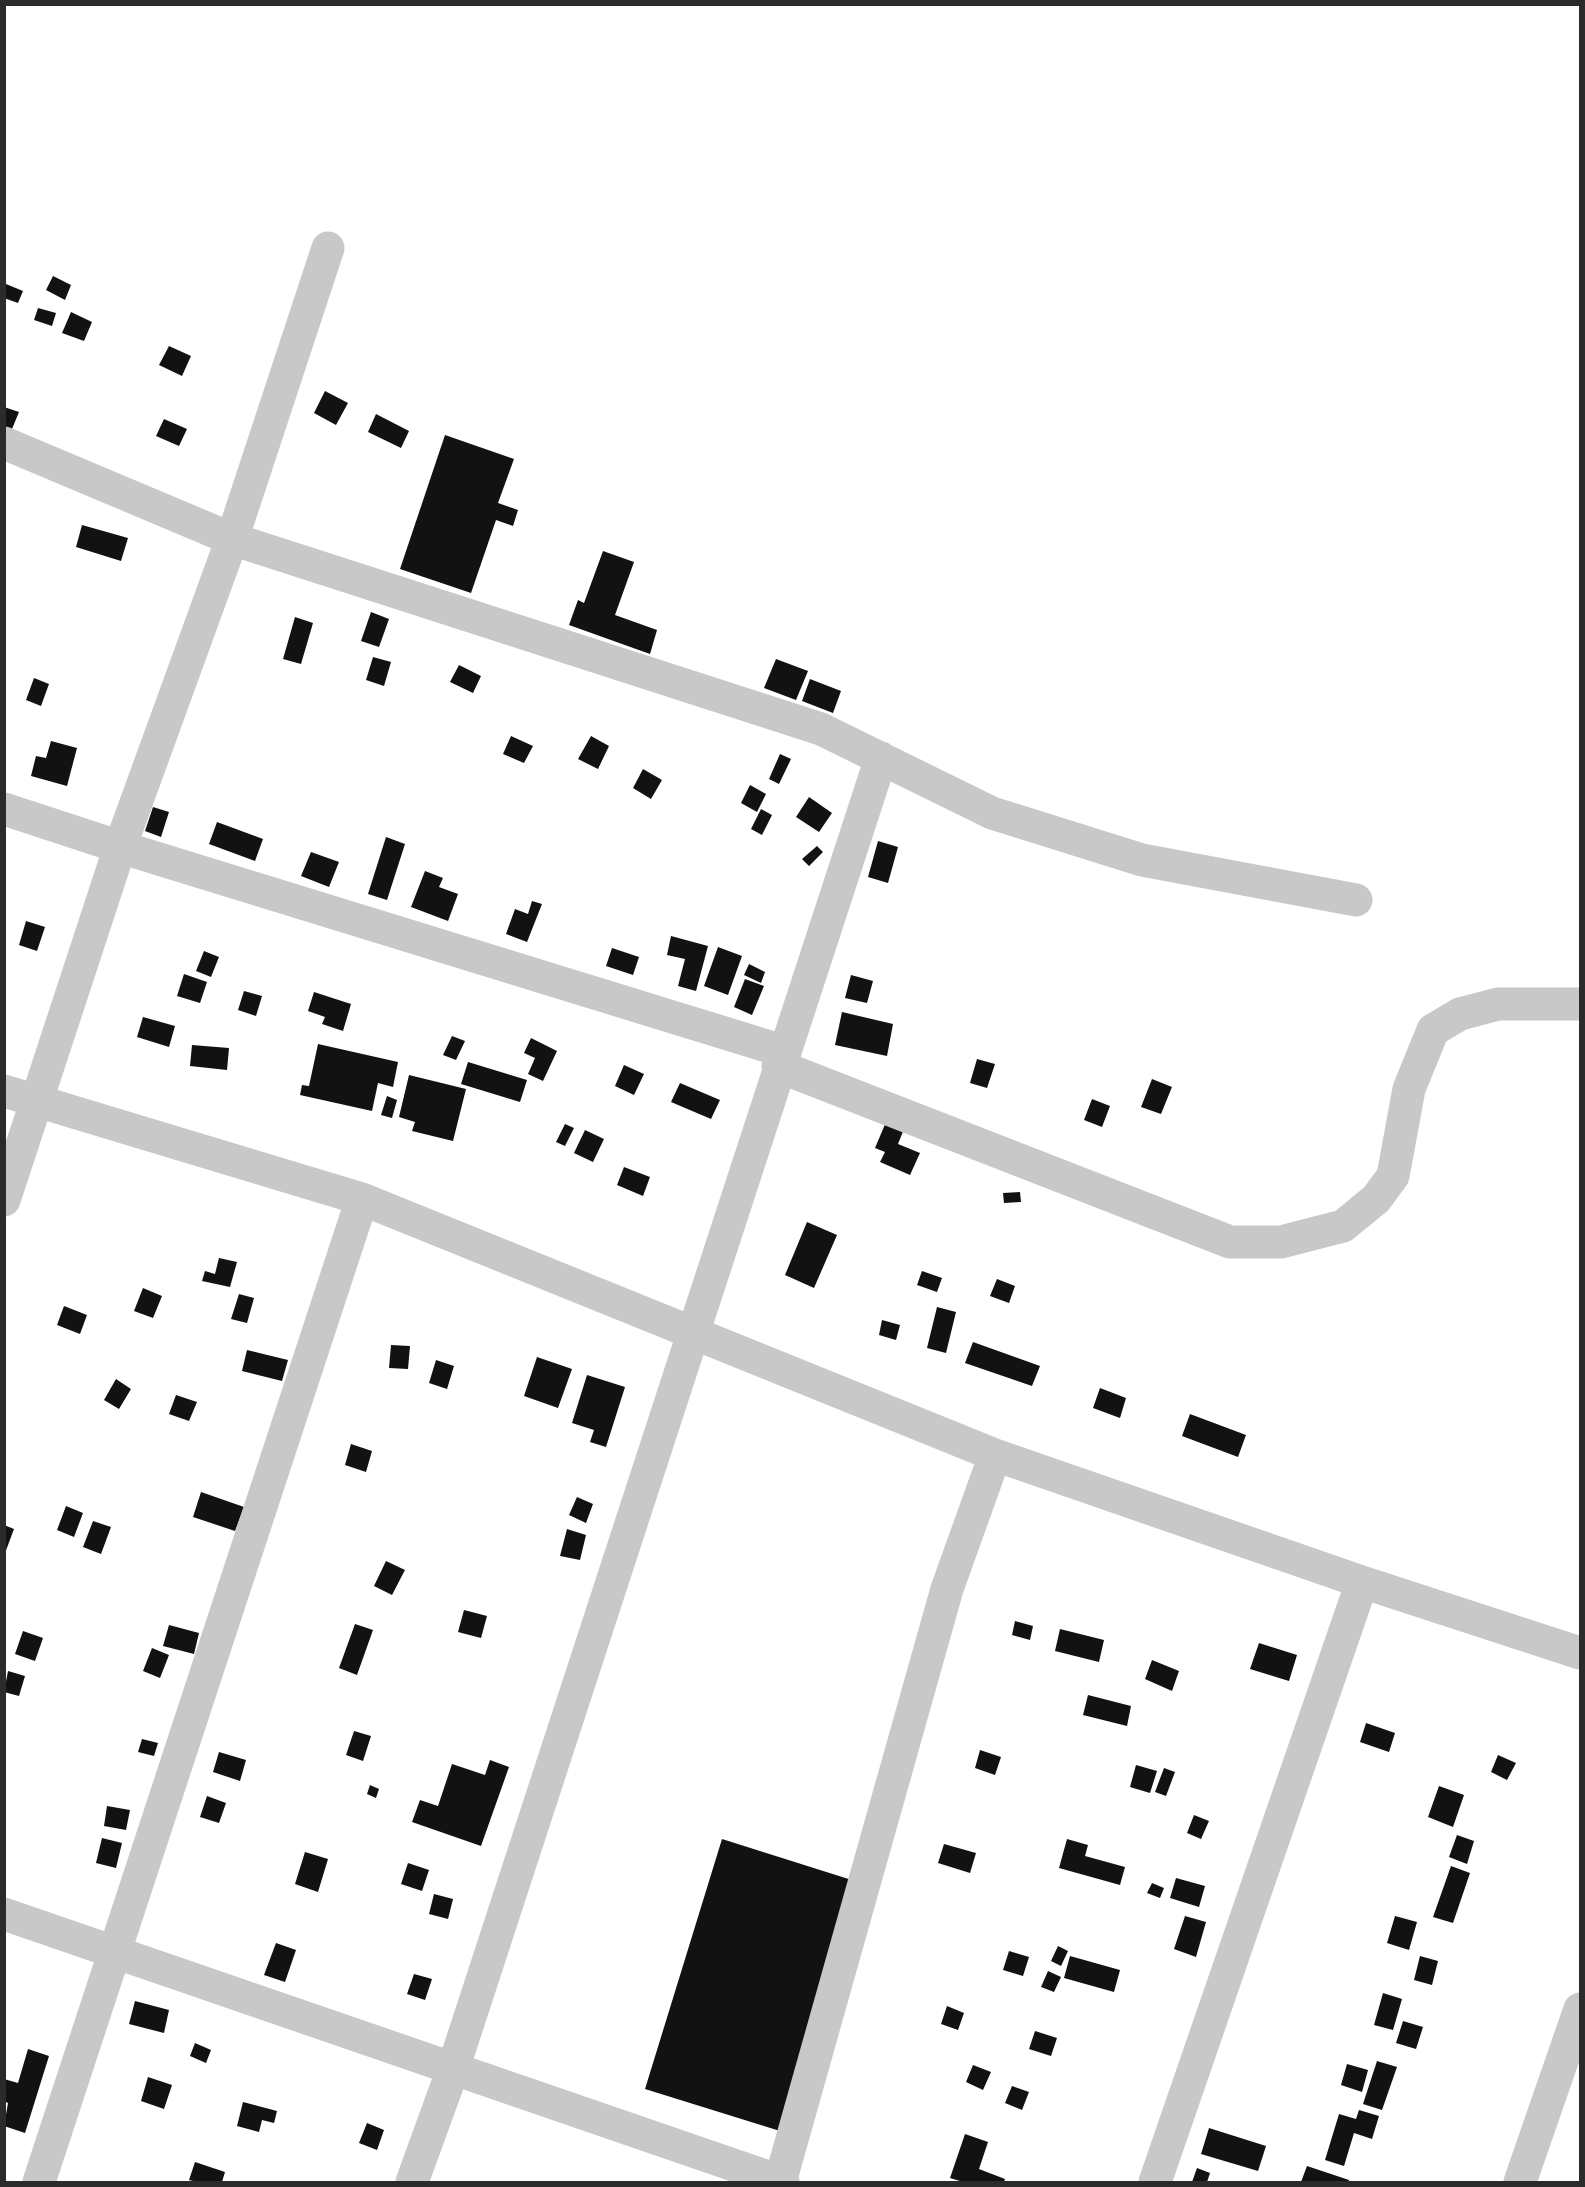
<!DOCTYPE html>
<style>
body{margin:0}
#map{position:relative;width:1585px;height:2187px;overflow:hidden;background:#fff;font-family:"Archivo Narrow",sans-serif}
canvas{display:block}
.frame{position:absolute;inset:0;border:6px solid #2b2b2b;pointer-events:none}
</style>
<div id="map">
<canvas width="1585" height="2187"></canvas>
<div class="frame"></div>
</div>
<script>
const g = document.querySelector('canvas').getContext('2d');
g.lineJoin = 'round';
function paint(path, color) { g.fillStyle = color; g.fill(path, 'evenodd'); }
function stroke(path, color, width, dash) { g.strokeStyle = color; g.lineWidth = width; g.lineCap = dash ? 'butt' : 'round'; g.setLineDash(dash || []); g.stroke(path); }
paint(new Path2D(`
 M53,276L71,285L65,300L46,290Z
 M6,284L23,291L18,303L4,298Z
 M38,308L56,313L52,326L34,320Z
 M71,312L92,322L84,341L62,333Z
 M169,346L191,356L182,376L159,365Z
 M325,391L348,403L336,425L314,413Z
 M4,407L19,412L12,429L4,427Z
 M376,414L409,431L401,448L368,432Z
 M164,419L187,429L179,446L156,436Z
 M445,435L514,459L498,503L518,510L513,526L496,520L471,593L400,569Z
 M82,525L128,538L121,561L76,547Z
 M603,551L634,562L615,615L657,630L650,654L569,625L578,600L584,603Z
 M371,612L389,619L379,647L361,641Z
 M295,617L313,623L301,664L283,659Z
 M373,657L391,662L384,686L366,680Z
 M776,659L808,671L796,700L764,688Z
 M459,665L481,676L473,693L450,682Z
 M34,678L49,684L41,706L26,700Z
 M810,679L841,691L833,713L802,701Z
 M511,736L533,746L524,763L503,754Z
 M591,736L609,746L598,769L578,759Z
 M51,741L77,748L67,786L31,776L36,756L46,758Z
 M780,754L791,759L779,784L769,779Z
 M643,769L662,780L651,799L633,788Z
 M750,785L766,794L757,812L741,803Z
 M809,797L832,813L819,832L796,817Z
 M153,807L169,812L161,837L145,831Z
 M761,809L772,815L762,835L751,829Z
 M217,822L263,839L255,861L209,844Z
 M386,837L405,844L387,900L368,894Z
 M878,841L898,847L888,883L868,877Z
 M817,846L823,852L809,866L802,859Z
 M311,852L339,862L329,887L301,876Z
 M425,871L443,878L439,887L458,894L448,921L411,907Z
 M532,901L542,904L527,942L506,934L515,909L528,914Z
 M26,921L45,927L37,951L19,945Z
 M671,936L708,946L696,991L678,986L685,959L667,955Z
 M718,947L742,956L728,995L704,986Z
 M612,948L639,957L633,975L606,966Z
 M204,951L219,957L211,977L196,971Z
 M749,964L765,972L761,983L744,975Z
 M184,974L207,982L200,1003L177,996Z
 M851,975L873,981L867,1003L845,998Z
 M745,979L764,986L752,1015L734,1007Z
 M244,991L262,996L256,1016L238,1010Z
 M314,992L351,1004L343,1031L322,1024L325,1017L308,1011Z
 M842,1012L893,1024L887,1056L835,1045Z
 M143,1017L175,1026L169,1047L137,1037Z
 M452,1036L465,1041L456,1060L443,1055Z
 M531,1038L557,1051L543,1081L528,1074L535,1058L524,1053Z
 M318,1044L398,1062L393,1087L378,1083L372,1111L300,1095L302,1085L309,1086Z
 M192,1045L229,1048L227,1070L190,1066Z
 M977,1059L995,1064L987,1088L970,1083Z
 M468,1062L527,1080L520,1102L461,1084Z
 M624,1065L644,1074L634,1095L615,1086Z
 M409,1075L466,1089L453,1141L412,1131L415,1122L399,1117Z
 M1152,1079L1172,1087L1161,1114L1141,1107Z
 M680,1083L720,1100L711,1119L671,1102Z
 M387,1096L397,1100L392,1118L381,1115Z
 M1092,1099L1110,1106L1102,1127L1084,1120Z
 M886,1122L904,1129L898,1144L920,1153L910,1175L880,1162L885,1152L875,1148Z
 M565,1124L574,1128L565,1146L556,1142Z
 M585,1130L604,1139L593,1162L574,1153Z
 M624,1167L650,1177L643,1196L617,1185Z
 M1020,1192L1021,1202L1004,1203L1003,1193Z
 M807,1222L837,1235L814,1288L785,1275Z
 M219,1258L237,1262L230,1287L202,1281L205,1271L215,1274Z
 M922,1271L942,1278L937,1292L917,1285Z
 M997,1279L1015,1286L1009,1303L990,1296Z
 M143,1288L162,1296L153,1318L134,1311Z
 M239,1294L254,1298L247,1323L231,1319Z
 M64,1306L87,1315L80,1334L57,1325Z
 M937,1307L956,1312L946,1353L927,1348Z
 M882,1320L900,1325L896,1340L879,1335Z
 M973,1342L1040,1366L1032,1386L965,1363Z
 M391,1345L410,1346L408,1369L389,1368Z
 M247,1350L288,1360L282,1381L242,1371Z
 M537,1357L572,1369L558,1408L524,1396Z
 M436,1360L454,1366L447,1389L429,1383Z
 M587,1375L625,1387L606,1447L590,1442L594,1430L572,1423Z
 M116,1379L131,1389L119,1409L104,1400Z
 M1100,1388L1126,1398L1120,1418L1093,1408Z
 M176,1395L197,1402L189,1421L169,1414Z
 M1190,1414L1246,1435L1238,1457L1182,1436Z
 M351,1444L372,1451L366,1472L345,1465Z
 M201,1492L244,1507L235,1531L193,1517Z
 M577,1497L593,1504L586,1523L569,1515Z
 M66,1506L83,1513L74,1537L57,1530Z
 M93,1521L111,1527L101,1554L83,1547Z
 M4,1525L14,1529L5,1553H4Z
 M567,1529L586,1535L580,1560L560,1556Z
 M386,1561L405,1570L392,1595L374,1586Z
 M464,1610L487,1616L481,1638L458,1632Z
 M1015,1621L1033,1626L1030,1640L1012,1635Z
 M355,1624L373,1630L357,1675L339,1668Z
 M169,1625L199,1633L194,1654L163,1646Z
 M1060,1629L1104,1640L1099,1662L1055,1651Z
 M23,1631L43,1638L35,1661L15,1654Z
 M1259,1643L1297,1655L1289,1681L1250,1669Z
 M152,1648L169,1655L160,1678L143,1671Z
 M1152,1660L1179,1671L1172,1691L1145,1679Z
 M8,1671L25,1676L19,1696L4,1692Z
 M1088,1695L1131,1706L1127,1726L1083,1715Z
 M1366,1723L1395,1733L1389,1752L1360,1742Z
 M354,1731L371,1736L363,1761L346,1755Z
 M142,1739L158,1743L154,1756L138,1752Z
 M980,1750L1001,1757L995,1775L975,1768Z
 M219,1752L246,1760L240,1781L213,1772Z
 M1498,1755L1516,1763L1507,1780L1491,1772Z
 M490,1760L509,1767L481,1846L412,1822L420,1800L438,1806L452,1764L485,1775Z
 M1136,1765L1157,1771L1150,1793L1130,1787Z
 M1164,1768L1175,1772L1166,1796L1155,1792Z
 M370,1785L379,1789L376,1798L367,1794Z
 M1439,1786L1464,1795L1453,1827L1428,1817Z
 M207,1796L226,1803L219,1823L200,1817Z
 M107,1806L130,1810L126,1830L104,1826Z
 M1194,1815L1209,1821L1201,1839L1187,1833Z
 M1457,1835L1474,1841L1467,1864L1449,1857Z
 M102,1838L122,1843L116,1868L96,1863Z
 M722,1839L858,1882L780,2131L645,2089Z
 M1067,1839L1088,1845L1085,1856L1125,1867L1120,1885L1059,1868Z
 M944,1844L976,1853L970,1873L938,1863Z
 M305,1852L328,1859L318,1892L295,1884Z
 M408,1863L429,1870L422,1891L401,1884Z
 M1451,1866L1470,1873L1453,1923L1433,1917Z
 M1176,1878L1205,1886L1199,1907L1170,1898Z
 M1152,1883L1164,1888L1160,1898L1147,1893Z
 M434,1894L453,1899L448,1919L429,1914Z
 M1185,1916L1206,1922L1196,1957L1174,1949Z
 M1395,1916L1417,1922L1409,1950L1387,1943Z
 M276,1943L296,1950L285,1982L264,1975Z
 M1058,1946L1068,1951L1061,1966L1051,1961Z
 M1009,1951L1029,1957L1023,1976L1003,1970Z
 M1070,1956L1120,1970L1114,1992L1064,1978Z
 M1420,1956L1438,1961L1432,1985L1414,1980Z
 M1048,1971L1061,1977L1054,1992L1041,1987Z
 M414,1974L432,1979L425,2000L407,1994Z
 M1383,1993L1402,1999L1393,2030L1374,2025Z
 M135,2001L169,2010L164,2033L129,2024Z
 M947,2006L964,2013L958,2030L941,2024Z
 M1403,2021L1423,2027L1416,2049L1396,2043Z
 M1035,2031L1057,2038L1051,2056L1029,2049Z
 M195,2043L211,2050L206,2063L190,2056Z
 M28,2049L49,2056L25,2133L4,2126L8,2103L4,2101V2079L18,2083Z
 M1377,2061L1397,2067L1382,2110L1363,2104Z
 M1347,2064L1368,2070L1362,2092L1341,2085Z
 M973,2065L991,2072L983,2090L966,2082Z
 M148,2077L172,2085L164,2109L141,2101Z
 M1012,2086L1029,2092L1022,2110L1005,2103Z
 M243,2102L277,2111L274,2123L262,2120L259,2132L237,2126Z
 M1359,2110L1379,2116L1372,2139L1354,2133L1344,2166L1325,2160L1339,2114L1356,2119Z
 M367,2123L384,2130L377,2150L359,2143Z
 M1209,2128L1266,2146L1258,2171L1201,2154Z
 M965,2134L988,2142L979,2169L1005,2179L1004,2182H963L950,2178Z
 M195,2162L225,2172L222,2182H197L189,2180Z
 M1307,2166L1349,2180V2182H1301Z
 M1197,2168L1210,2173L1207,2182H1192Z`), '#121212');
stroke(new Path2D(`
 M4,443L232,539L821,729L992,813L1142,860L1356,900
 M4,809L120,847L783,1051
 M778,1066L1230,1242H1281L1343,1226L1376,1199L1393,1176L1409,1089L1433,1030L1460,1014L1498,1004H1580
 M4,1091L362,1199L995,1455L1362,1582L1580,1653
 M4,1200L120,847L232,539L328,248
 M4,1914L783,2182
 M39,2182L362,1199
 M412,2182L453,2069L881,758
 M780,2182L947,1589L995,1455
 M1155,2182L1362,1582
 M1520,2182L1580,2009`), '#c8c8c8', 33);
</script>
